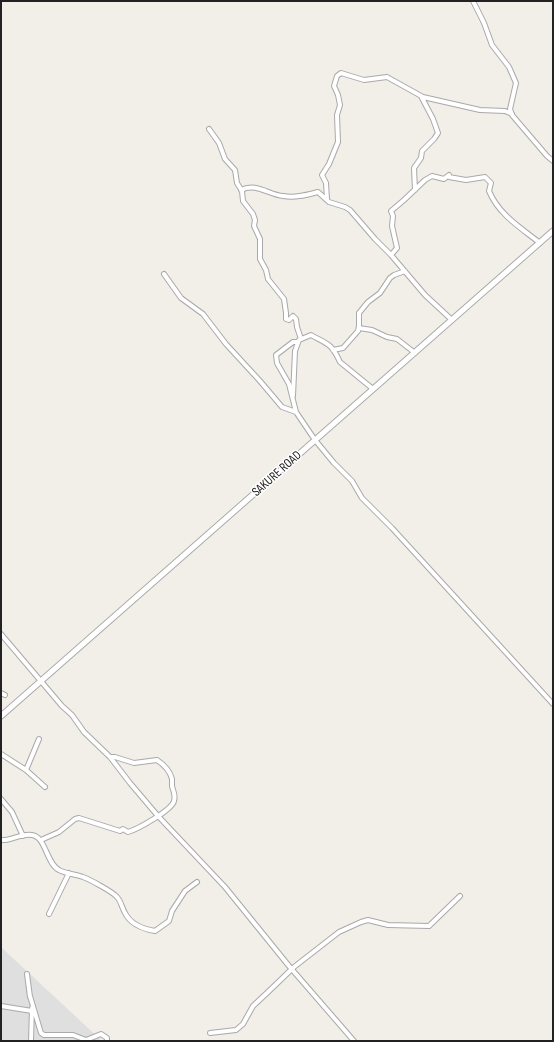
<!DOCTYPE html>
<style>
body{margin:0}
#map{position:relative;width:554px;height:1042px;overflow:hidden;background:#f2efe9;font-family:"Sofia Sans Condensed",sans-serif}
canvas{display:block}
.frame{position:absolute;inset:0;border:2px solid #222;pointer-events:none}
</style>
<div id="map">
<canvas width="554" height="1042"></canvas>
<div class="frame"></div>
</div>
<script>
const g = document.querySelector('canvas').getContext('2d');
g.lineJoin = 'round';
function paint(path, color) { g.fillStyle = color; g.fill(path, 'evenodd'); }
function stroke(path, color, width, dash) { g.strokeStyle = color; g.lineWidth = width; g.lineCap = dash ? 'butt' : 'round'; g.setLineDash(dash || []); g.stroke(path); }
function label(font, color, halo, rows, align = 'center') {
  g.font = font + ' "Sofia Sans Condensed",sans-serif'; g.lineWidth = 3; g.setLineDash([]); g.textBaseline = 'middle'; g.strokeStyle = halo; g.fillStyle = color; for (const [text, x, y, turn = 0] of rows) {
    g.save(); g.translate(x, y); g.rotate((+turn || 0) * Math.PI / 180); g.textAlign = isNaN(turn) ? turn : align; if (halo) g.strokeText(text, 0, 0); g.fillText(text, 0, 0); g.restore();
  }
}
paint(new Path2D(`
 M1,947L102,1041H1Z`), '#e0dfdf');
const minor = new Path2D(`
 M473,1L484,23L492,45L509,67L516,83L510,109L512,115L547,156L553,161
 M209,129L219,143L225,159L235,170L237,183L242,191L243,201L253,214L255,220L254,226L260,239V259L266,270L268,279L284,299L286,313V319L289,320L293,316L296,319L297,327L301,339
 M241,190C256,182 269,195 283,196C296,198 306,195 318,192L329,202L345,207L350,210L375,239L391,255L425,295L452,320
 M415,190L414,168L421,158L422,151L434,139L438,133L433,119L421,96
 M327,199L326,183L322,175L329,164L338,142L337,115L340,105L338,95L334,86L337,76L341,73L364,80L387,77L423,97L480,110L505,111L512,114
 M391,255L397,248L392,226L393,216L391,211L404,200L425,180L432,176L444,179L449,175V177L466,180L485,177L491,183L489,191C499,215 521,228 540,243
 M164,274L181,298L203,314L226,344L260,381L282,407L296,412L315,440L334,463L352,481L362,498L392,528L553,704
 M359,328L372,330L387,337L397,339L415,353
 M333,350L343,348L358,331L359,326V313L368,302L380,293L390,278L394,275L405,271
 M293,396L295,351L299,340L311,335C329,345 331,343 340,362L373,389
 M296,412L289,384L277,363L276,355L293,342H298
 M1,634L62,706L72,715L84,732L110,757L130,783L158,816L225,887L289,966L354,1041
 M1,693L5,695
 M1,754L26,770L45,787
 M26,770L39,739
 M1,799L12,812L23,836
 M1,840H5C13,839 24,833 32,835C46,837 46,863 59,870C66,874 75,874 83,877C89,879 113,892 117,897C121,901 122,908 125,913C131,925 143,929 155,931L169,921L172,911L185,891L197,882
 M41,840L59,832L75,819L79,818L120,831L123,829L128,832C138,829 172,810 174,801C176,795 173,791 172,786C172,784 172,781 172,779C170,771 163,764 157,760L134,763L115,757H110
 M49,914L69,873
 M27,974L30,997
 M30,996L41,1033L44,1035H73L86,1040L101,1034L107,1038V1041
 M1,1006L32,1011
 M210,1033L236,1030L243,1024L253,1006L268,992L294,967L339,932L361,922L368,920L388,925L429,926L460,896
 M31,1041L32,1008`);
const tertiary = new Path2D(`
 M1,716L553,231`);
stroke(minor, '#a9a9a9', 6);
stroke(tertiary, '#a9a9a9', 7);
stroke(minor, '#fff', 4);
stroke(tertiary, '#fff', 5);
label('13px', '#222', '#fff', [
 ["SAKURE ROAD",277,474,-42]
]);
</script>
